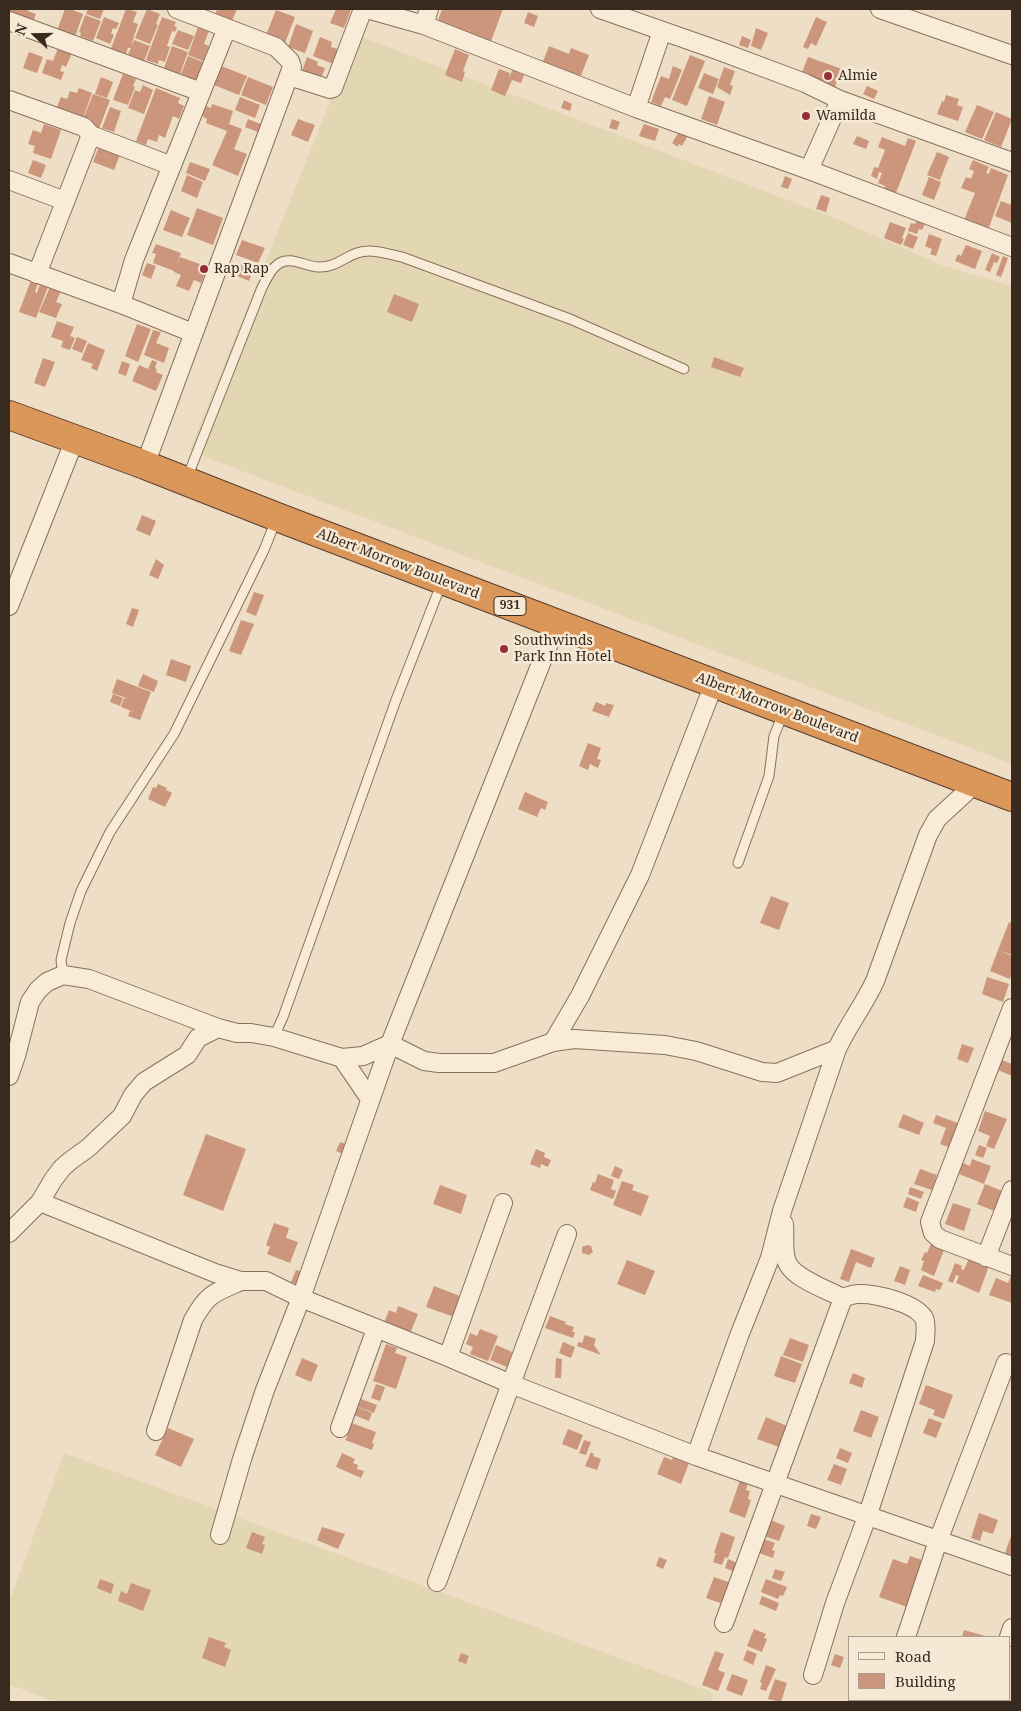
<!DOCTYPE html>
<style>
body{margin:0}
#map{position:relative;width:1021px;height:1711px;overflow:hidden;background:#eedec6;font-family:"Noto Serif",serif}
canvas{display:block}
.frame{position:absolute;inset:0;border:10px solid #392a1f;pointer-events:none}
.legend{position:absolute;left:848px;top:1636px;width:162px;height:65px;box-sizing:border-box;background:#f5e9d5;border:1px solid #aa9d8c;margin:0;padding:6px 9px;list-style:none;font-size:15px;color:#392a1f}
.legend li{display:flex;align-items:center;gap:10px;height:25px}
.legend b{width:25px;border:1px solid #aa9d8c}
.north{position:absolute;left:10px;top:10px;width:50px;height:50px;-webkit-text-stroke:4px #f5e9d5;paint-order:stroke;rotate:291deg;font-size:14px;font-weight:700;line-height:20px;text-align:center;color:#392a1f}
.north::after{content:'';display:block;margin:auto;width:18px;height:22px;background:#392a1f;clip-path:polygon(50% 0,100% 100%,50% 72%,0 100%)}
</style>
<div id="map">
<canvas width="1021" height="1711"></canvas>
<div class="frame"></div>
<ul class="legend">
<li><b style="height:6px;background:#f8ecd9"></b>Road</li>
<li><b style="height:14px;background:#cb967c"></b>Building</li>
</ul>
<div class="north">N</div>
</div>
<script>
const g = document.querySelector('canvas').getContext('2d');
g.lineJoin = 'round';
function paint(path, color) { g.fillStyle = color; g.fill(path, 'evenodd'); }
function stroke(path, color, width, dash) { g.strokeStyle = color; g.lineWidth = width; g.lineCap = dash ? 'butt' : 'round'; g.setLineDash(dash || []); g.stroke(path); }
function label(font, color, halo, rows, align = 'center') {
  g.font = font + ' "Noto Serif",serif'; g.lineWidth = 5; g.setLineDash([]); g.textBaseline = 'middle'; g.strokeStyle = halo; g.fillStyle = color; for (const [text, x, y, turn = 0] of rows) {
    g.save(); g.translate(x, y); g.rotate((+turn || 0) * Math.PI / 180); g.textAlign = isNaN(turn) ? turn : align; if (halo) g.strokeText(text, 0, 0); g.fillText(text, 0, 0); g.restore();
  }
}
paint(new Path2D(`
 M357,35L835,218L944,266L1012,286V764L189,451Z
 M64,1453L714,1693L711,1702H55L9,1684V1603Z`), '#e3d7b3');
paint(new Path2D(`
 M9,9H29L28,11L36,14L33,22L9,13Z
 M65,9H70L83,14L74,40L56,33Z
 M88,9H104L100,19L86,14Z
 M126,9L137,12L133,22L138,24L131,46L134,40L150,46L144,61L128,54L131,48H128L125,57L110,51Z
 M147,9L160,14L156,24L158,25L150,44L135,38Z
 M217,9H237L231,23L215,16Z
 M336,9L351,10L344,28L330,23Z
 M442,9H503L490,44L437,23Z
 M276,10L295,17L285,43L266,35Z
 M528,12L538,16L534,27L524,23Z
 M85,15L101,21L93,41L80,36L81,33L79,32Z
 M104,17L119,23L116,29L113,28L111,33L114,35L110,44L96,38Z
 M162,17L176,22L174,26L177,27L175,32L172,31L167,46L170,47L165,62L159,60L158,64L146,60Z
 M816,17L827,22L816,46L811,43L808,49L803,47Z
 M296,24L313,31L305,53L288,47Z
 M198,27L209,31L204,44L209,46L203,61L188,55Z
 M756,28L768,33L761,50L751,46Z
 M178,30L194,36L188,50L172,44Z
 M742,36L751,40L748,48L739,45Z
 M320,37L332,42L331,47L341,50L336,65L313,56Z
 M172,46L188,52L180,74L164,68Z
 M549,46L569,54L571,48L589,55L580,78L542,64Z
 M58,48L72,53L66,67L62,65L60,71L64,72L61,80L42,73L47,59L53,61Z
 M455,49L469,55L463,71L465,72L462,82L445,75Z
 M29,52L43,57L37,73L23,68Z
 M690,55L705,61L687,106L672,100Z
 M188,56L203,62L195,84L185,81L187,76L181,74Z
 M307,57L318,62L317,65L325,68L321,79L302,71Z
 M808,57L842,69L835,87L801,75Z
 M221,66L247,76L239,95L214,85Z
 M673,66L682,70L670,99L665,97L661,106L651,102L661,76L669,79Z
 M724,67L735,71L730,85L733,86L730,95L717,87Z
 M499,69L510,73L509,79L512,70L524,75L521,83L512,80L505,96L491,90Z
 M704,73L719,79L713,94L698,88Z
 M123,74L136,79L133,86L135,87L128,105L113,100Z
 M101,77L113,82L107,98L95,94Z
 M248,77L273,87L266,105L241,95Z
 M143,85L153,90L144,114L128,108L135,90L140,92Z
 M867,86L878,91L874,99L863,94Z
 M79,88L92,93L83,118L71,119L74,113L57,107L61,97L67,99L70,91L77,93Z
 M156,88L180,98L178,103L184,106L179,119L173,116L165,138L159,135L157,142L148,139L146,145L136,141Z
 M93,94L110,100L99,129L89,125L91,120L84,117Z
 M946,95L959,99L957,105L963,107L958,121L937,114L942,101L944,102Z
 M709,96L725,102L717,125L701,119Z
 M240,97L260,105L255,118L235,110Z
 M564,100L572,104L570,111L561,108Z
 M212,104L233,111L229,124L242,129L234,149L247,154L238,176L212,165L227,131L206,123L207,119L202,116L206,106L211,108Z
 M977,105L994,112L982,139L965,132Z
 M110,107L121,111L114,132L102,128Z
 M996,112L1012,119L1001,147L984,140Z
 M248,119L261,124L258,132L245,127Z
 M298,119L315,125L308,142L291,135Z
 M612,119L620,122L617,130L609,128Z
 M44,124L61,130L51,159L33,153L35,146L28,144L33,130L41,133Z
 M644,124L659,129L655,141L639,136Z
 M679,132L687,137L682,146L679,144L678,147L672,143Z
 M857,136L869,141L866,149L853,144Z
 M882,137L905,146L908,138L916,141L896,193L884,189L885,186L878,183L882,173L879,172L877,179L871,176L874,167L878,168L885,150L878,147Z
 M100,144L121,152L114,170L93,162Z
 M937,152L949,157L940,180L927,175Z
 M33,160L46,165L41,178L28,173Z
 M973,160L989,167L986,173L989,174L991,168L1008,175L988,230L964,220L975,193L961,188L966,177L971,179L974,171L969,169Z
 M190,162L210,169L205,181L186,173Z
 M187,175L203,182L197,198L181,191Z
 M785,176L792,179L788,189L781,187Z
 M929,177L941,182L934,200L922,195Z
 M821,195L830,198L826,212L816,209Z
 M1001,201L1012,205V223L995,216Z
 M197,208L223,218L213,245L187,235Z
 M171,210L190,218L182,237L163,230Z
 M917,221L925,224L922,230L919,229L917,234L908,231L911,223L915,224Z
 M890,222L906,228L902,238L904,239L901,245L884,238Z
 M908,233L918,237L913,249L903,245Z
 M929,234L942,239L936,256L930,254L932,249L925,246Z
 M242,240L265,248L258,263L236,255Z
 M156,244L181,253L175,269L180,257L200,264L198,270L205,273L201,283L194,280L189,291L176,286L181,275L174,272V271L153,263L156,254L152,253Z
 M966,245L982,251L975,269L955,261L958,254L961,256Z
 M992,253L1000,257L997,263L994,262L990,272L985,270Z
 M1003,256L1008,258L1001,277L996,275Z
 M243,261L254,267L249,281L235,275Z
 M147,263L156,266L151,279L142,275Z
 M31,280L38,283L35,292L37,293L40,284L48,287L36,318L19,312Z
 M50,287L61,291L56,302L62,304L56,318L39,312Z
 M394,294L419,304L412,322L387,312Z
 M57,321L74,327L70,336L75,338L70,350L61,347L63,341L51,337Z
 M137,324L151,329L138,362L125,356Z
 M153,330L161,332L156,343L169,348L164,363L144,355Z
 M77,337L87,341L82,353L72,349Z
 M88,343L105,350L97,371L91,368L93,364L81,360Z
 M714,357L744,368L740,377L711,367Z
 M43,358L55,362L45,387L34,383Z
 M152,360L157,362L155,368L157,369L156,372L163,375L156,391L132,381L139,365L148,369Z
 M122,361L130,364L126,376L118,373Z
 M142,515L156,521L150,536L136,530Z
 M156,559L164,565L158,579L149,575Z
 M254,592L264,595L256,616L246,612Z
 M132,608L139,610L133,627L126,624Z
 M241,620L254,624L241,655L229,651Z
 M171,659L191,666L186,682L166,675Z
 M143,674L158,681L154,692L138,686Z
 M117,679L151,692L140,720L128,716L130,711L136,713L121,707L124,698L129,699L112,693Z
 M113,694L123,698L120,706L110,702Z
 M596,702L605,706L606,703L614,705L609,717L592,711Z
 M588,743L601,748L597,759L601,760L598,768L590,764L588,770L579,766Z
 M158,784L167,788L166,790L172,793L165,807L148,799L153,787L156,788Z
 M525,792L548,802L545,810L541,808L537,817L518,809Z
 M771,896L789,903L779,930L760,923Z
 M1009,922L1012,923V955L998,950Z
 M998,950L1012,956V973L1010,979L990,971Z
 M987,977L1009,984L1003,1002L982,994Z
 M962,1044L974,1048L968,1063L957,1059Z
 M1002,1060L1012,1064V1076L998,1070Z
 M985,1111L1007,1119L994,1149L986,1146L990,1136L978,1131Z
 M903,1114L924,1123L919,1135L898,1127Z
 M936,1115L960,1124L951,1148L940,1144L946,1128L933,1123Z
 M206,1134L246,1149L223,1211L183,1195Z
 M340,1142L347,1144L343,1154L336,1151Z
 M979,1145L987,1148L983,1158L975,1155Z
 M536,1149L545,1153L544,1157L551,1160L548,1167L541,1164L540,1168L530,1164Z
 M972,1159L991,1166L984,1184L959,1174L963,1163L970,1166Z
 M615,1166L623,1170L619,1179L611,1176Z
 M920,1169L937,1175L932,1190L914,1184Z
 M598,1174L614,1180L611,1189L616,1191L613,1199L590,1190L593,1182L595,1183Z
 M622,1181L634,1185L632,1190L649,1196L641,1216L613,1205Z
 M985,1184L1007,1193L999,1213L977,1204Z
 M440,1185L467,1195L461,1214L433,1204Z
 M910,1187L924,1192L921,1199L908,1194Z
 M907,1197L919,1202L916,1212L903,1207Z
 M953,1203L971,1209L964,1231L945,1224Z
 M274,1223L289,1228L286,1238L298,1242L290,1263L267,1254L270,1247L266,1245Z
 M933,1239L946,1245L934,1276L921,1270L924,1261L921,1260L925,1252L927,1253Z
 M587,1245L591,1246L593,1252L589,1255L582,1253V1247Z
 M851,1249L875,1258L871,1268L856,1262L849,1282L840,1279Z
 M969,1258L989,1266L979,1293L956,1283L959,1276L956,1275L953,1283L948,1281L955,1263L962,1266L961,1269L964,1270Z
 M627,1260L655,1271L645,1295L617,1284Z
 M900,1266L910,1270L905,1285L894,1281Z
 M296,1270L302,1272L300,1285L291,1282Z
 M1012,1273V1303L989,1295L996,1278L1008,1283Z
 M923,1275L943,1283L940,1290L936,1289L935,1292L918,1286Z
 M434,1286L465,1298L457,1318L426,1307Z
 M398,1306L418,1314L409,1336L383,1326L389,1310L396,1313Z
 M550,1316L566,1322L565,1324L574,1327L572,1332H575L573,1338L545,1328Z
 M480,1329L498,1336L488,1361L470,1354L473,1347L466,1344L470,1333L477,1336Z
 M585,1335L596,1339L594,1345L601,1355L577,1346L578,1342L582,1343Z
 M790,1338L809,1345L803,1362L783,1355Z
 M563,1342L575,1347L571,1358L559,1353Z
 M386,1344L397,1348L395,1353L407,1357L396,1389L373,1381Z
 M496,1345L512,1352L507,1367L490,1360Z
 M781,1356L802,1364L795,1383L774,1376Z
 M302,1358L318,1365L311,1382L295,1375Z
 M556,1358L562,1359L561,1378H555Z
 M853,1373L865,1378L862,1388L849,1383Z
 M376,1384L385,1387L380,1401L371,1398Z
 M926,1385L953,1395L944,1419L933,1415L935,1410L919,1404Z
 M361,1399L377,1405L374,1413L358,1407Z
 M357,1407L372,1413L369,1421L354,1415Z
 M861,1410L879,1417L871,1438L853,1431Z
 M766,1417L787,1426L779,1447L757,1439Z
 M929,1418L942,1423L936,1438L923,1433Z
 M352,1423L376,1432L372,1443L374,1444L372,1450L345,1440L348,1435L342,1433L345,1424L351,1426Z
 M168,1428L194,1439L181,1467L155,1455Z
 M568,1429L583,1435L577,1450L562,1444Z
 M584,1440L591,1442L586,1455L579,1453Z
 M840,1448L852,1453L848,1463L836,1458Z
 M591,1452L594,1454L593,1456L601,1459L597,1470L585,1466Z
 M342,1453L355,1459L353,1463L358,1465L357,1469L364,1471L361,1478L336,1467Z
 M664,1457L672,1460L673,1457L689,1463L681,1484L657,1474Z
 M834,1464L847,1469L841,1485L827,1480Z
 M740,1480L748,1482L746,1490L750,1491L748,1499L751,1500L745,1518L729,1512Z
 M979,1513L998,1520L993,1534L983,1531L980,1541L971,1538Z
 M811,1514L821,1517L816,1529L807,1526Z
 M771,1520L785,1526L779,1541L761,1535Z
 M322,1527L345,1534L338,1549L317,1540Z
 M252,1532L265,1537L262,1544L265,1545L262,1554L246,1548Z
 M721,1532L735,1537L728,1558L725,1557L722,1565L713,1562L716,1553H714Z
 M1012,1533V1559L1004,1556Z
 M761,1538L775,1543L772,1550L775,1551L773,1558L756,1552Z
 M910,1556L925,1561L910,1608L879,1597L893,1559L907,1564Z
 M659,1557L667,1560L663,1569L656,1566Z
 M728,1559L739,1564L735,1572L725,1568Z
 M775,1569L785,1572L781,1581L772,1578Z
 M714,1577L731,1583L723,1604L706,1598Z
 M100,1579L114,1584L111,1594L97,1588Z
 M766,1579L787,1587L783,1596L780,1595L778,1599L761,1592Z
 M131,1583L151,1590L143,1611L118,1601L121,1591L127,1594Z
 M762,1596L779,1603L776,1611L759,1604Z
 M754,1629L766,1634L764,1638L767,1639L762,1652L747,1646Z
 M964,1630L989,1637H962Z
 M209,1637L226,1643L224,1647L231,1650L225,1667L202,1658Z
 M747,1650L757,1654L753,1665L743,1660Z
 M715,1651L724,1654L718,1670L725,1673L718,1691L702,1685Z
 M461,1653L469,1656L466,1664L458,1661Z
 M835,1654L844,1657L840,1668L831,1665Z
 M766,1665L776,1669L766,1691L760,1689L762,1683L760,1682Z
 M732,1674L748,1680L742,1696L726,1690Z
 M775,1679L787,1683L781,1702L768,1699Z`), '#cb967c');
const lane = new Path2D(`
 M187,478L261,290C265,282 269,271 277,265C289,255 304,266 318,267C334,268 343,258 357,253C372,248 388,254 402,257L570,319L684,369
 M738,863L769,776L774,736L783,714
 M63,975L61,960L70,923L81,891L110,832L174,734L264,550L276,520
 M274,1037L283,1017L396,700L442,582`);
const street = new Path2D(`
 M367,9L424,25L636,108L809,170L1012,247
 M600,9L717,50L805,83L840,100L1012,162
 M880,9L1012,55
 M9,21L201,92
 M424,25L429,9
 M289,76L330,89L333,88L363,9
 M9,100L84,127L91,135L172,166
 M636,108L662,31
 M809,170L840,100
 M9,180L65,201
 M9,263L121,304L193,333
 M37,274L91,135
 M121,304L134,260L227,28
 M145,465L292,67L290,61L276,47L177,9
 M9,606L75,439
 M557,623L390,1044L301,1298L448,1357L511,1384L696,1456L1012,1566
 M1012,1008L930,1222L933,1233L940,1239L1012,1266
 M553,1042L580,996L640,875L714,684
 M342,1058L363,1056L390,1044L424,1061L439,1063H494L553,1042L574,1039L665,1045L696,1051L762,1072L777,1073L837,1049
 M9,1076L16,1056L30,1002L38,990L47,982L63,975L89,979L218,1028
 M40,1202L215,1273L241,1281H266L301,1298L265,1390L242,1459L220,1535
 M784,1224C785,1235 783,1248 786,1259C789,1277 828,1290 843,1298C848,1296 853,1294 858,1294C875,1293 915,1303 924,1318C927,1324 925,1335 925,1341L867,1517L835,1603L813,1675
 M9,1233L40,1202L53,1180L62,1168L70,1161L88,1148L122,1116L133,1095L144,1082L187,1055L198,1038L218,1028L237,1033H251L274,1037L342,1058L370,1099
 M986,1257L1012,1190
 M448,1357L503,1203
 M340,1428L376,1329
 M156,1431L193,1320C208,1293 214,1293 241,1281
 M696,1456L739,1336L770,1258L782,1211L837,1049C848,1025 864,1005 875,981L928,835L937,819L976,783
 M437,1582L567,1234
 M724,1623L843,1298
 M906,1637L938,1541L1006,1363
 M1009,1637L1012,1628
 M884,1702L885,1700
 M986,1702L987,1700`);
const highway = new Path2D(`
 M9,415L145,465L277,517L1012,797`);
stroke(lane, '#89705c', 11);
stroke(street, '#89705c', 20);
stroke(highway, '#573e30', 30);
stroke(lane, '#f8ecd9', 9);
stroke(street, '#f8ecd9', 18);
stroke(highway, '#db9659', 28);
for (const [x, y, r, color] of [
 [828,76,5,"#972d37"],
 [806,116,5,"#972d37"],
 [204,269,5,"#972d37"],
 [504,649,5,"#972d37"]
]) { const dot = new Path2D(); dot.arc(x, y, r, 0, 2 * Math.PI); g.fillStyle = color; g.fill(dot); stroke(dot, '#f5e9d5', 2); }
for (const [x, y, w] of [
 [510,606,32]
]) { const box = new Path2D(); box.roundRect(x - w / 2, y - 9.5, w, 19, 4); g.fillStyle = '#f5e9d5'; g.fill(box); stroke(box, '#392a1f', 1); }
label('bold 12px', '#392a1f', null, [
 ["931",510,606]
]);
label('14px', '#392a1f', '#f5e9d5', [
 ["Almie",838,76],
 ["Wamilda",816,116],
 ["Rap Rap",214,269],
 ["Southwinds",514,641],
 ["Park Inn Hotel",514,657]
], 'left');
label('14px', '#392a1f', '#f5e9d5', [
 ["Albert Morrow Boulevard",398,564,21],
 ["Albert Morrow Boulevard",777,708,21]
]);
</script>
